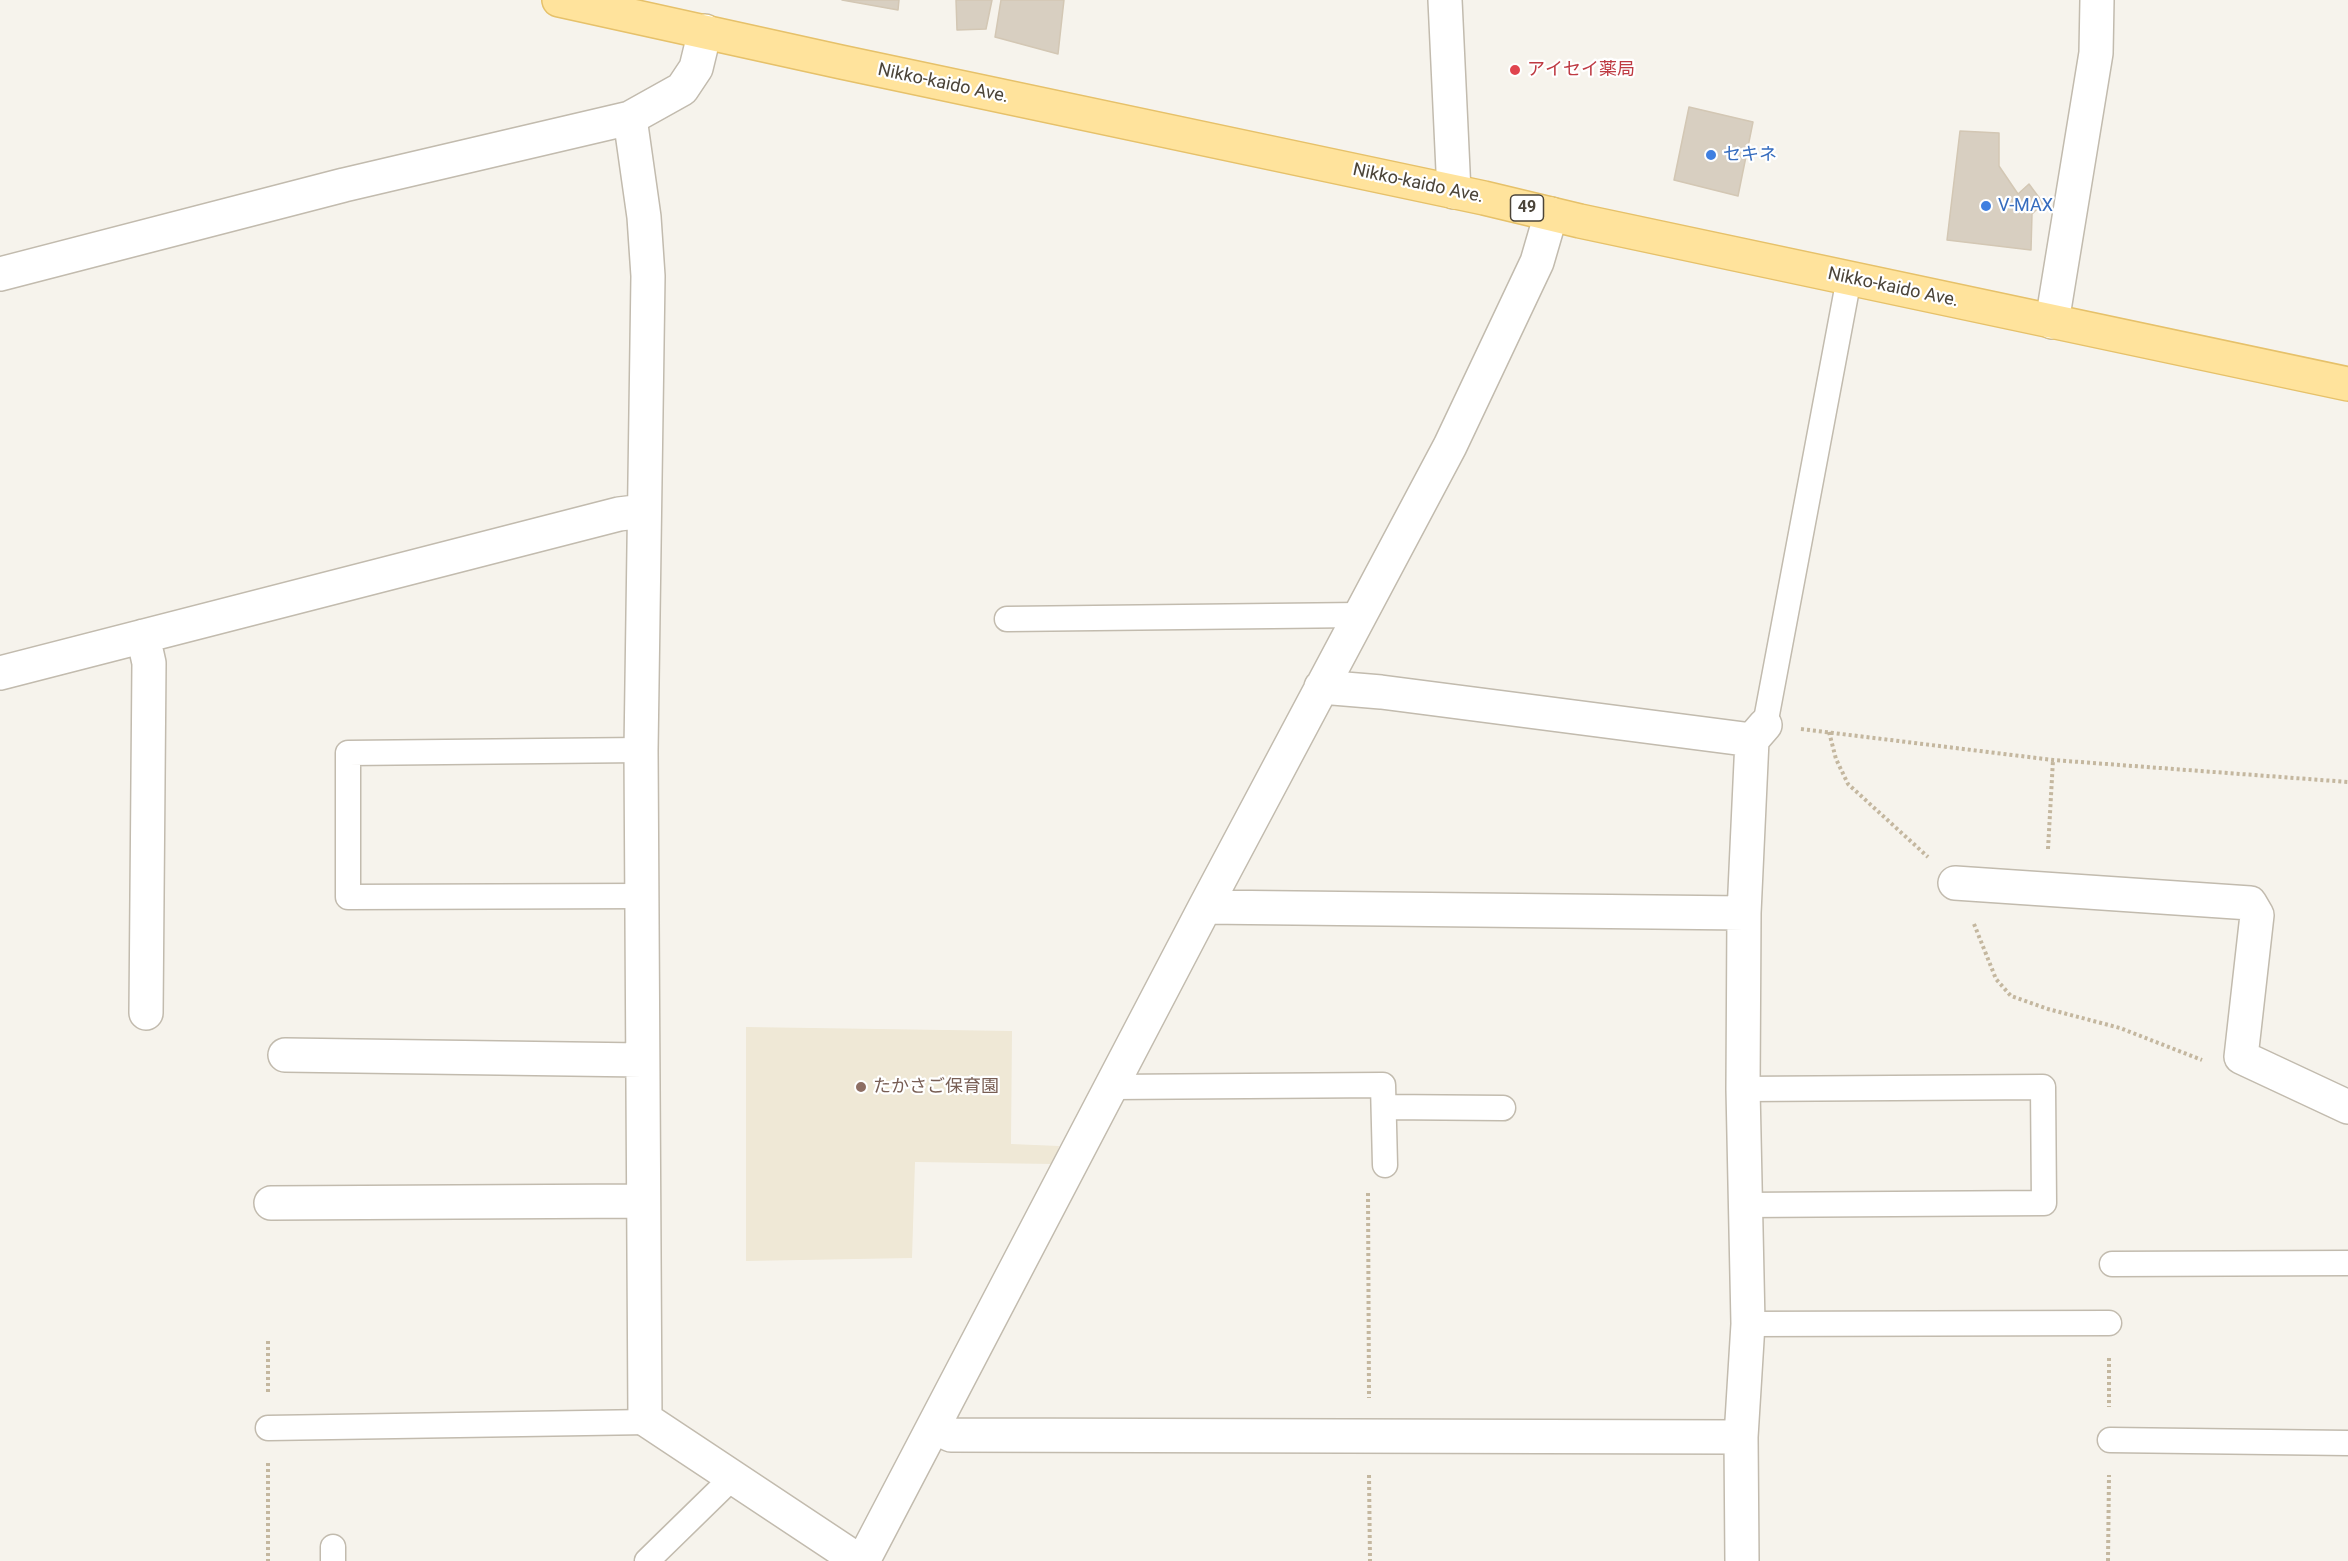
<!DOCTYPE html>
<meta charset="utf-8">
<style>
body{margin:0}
canvas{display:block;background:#f6f3ec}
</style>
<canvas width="2348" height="1561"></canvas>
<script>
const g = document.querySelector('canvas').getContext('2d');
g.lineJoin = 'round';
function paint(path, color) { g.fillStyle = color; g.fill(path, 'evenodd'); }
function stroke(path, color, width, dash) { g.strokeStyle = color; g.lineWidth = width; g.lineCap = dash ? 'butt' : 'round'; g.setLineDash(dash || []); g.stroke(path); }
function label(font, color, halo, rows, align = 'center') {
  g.font = font + ' Roboto,"Noto Sans JP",sans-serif'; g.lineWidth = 4.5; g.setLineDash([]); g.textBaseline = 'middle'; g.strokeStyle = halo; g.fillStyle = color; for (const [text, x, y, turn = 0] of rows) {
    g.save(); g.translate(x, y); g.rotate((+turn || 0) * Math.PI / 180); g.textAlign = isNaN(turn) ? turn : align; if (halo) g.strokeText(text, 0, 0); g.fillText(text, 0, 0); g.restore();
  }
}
paint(new Path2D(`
 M746,1027L1012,1031L1011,1144L1059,1146L1054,1164L915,1162L912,1258L746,1261Z`), '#efe8d6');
const building = new Path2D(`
 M842,0H899L898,10Z
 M956,0H992L986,29L957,30Z
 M1001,0H1064L1058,54L995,37Z
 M1689,107L1753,122L1738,196L1674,180Z
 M1960,131L1999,133V166L2018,194L2029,184L2043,203L2032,214L2031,250L1947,240Z`);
paint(building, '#d8cfc1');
stroke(building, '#d3c7b4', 1.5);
const lane = new Path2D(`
 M1007,619L1360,615
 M1765,725L1849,278
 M641,750L348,753V897L642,896
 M1111,1087L1383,1085L1385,1165
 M1743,1089L2043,1087L2044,1203L1744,1205
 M1384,1107L1503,1108
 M2112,1264L2348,1263
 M1748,1324L2109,1323
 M268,1428L649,1422
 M2110,1440L2348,1443
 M333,1561V1547
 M647,1561L733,1477`);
const street = new Path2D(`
 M1445,0L1454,192
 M630,118L644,217L648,276L641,750L645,1419L859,1561
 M0,274L344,185L630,118L682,89L696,68L705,31
 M2052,322L2096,53L2097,0
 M143,636L149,663L146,1013
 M0,673L619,514L644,511
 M1321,687L1381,692L1752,740
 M1955,883L2250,903L2257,915L2241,1057L2348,1107
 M1205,907L1744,913
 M285,1055L642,1060
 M271,1203L643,1201
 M934,1427L951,1435L1741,1437
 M863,1561L1205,907L1450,446L1537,262L1551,214
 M1742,1561L1741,1437L1748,1324L1743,1089L1744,913L1752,740L1765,725`);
const primary = new Path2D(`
 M559,0L841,62L1484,198L1580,221L2348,384`);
stroke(lane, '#c2bbae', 27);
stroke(street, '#c2bbae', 36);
stroke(primary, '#e6c16a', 36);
stroke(new Path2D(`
 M1801,729L2053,760L2348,782
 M1829,732L1836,759L1848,784L1928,857
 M2048,849L2053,760
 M1974,924L1996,979L2011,996L2048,1009L2120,1028L2202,1060
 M1368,1193L1369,1398
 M268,1341V1395
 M2109,1358V1407
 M268,1463V1561
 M1369,1475L1370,1561
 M2108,1561L2109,1475`), '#c4b79f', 4, [3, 3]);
stroke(lane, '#fff', 24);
stroke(street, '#fff', 33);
stroke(primary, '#ffe39c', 33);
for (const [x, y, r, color] of [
 [1515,70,6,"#e0444e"],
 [1711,155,6,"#3f7fe0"],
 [1986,206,6,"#3f7fe0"],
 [861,1087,6,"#8d6e63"]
]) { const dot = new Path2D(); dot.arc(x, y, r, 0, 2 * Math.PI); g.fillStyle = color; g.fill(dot); stroke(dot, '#fff', 2); }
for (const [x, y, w] of [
 [1527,208,33]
]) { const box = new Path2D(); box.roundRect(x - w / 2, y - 13, w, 26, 4.5); g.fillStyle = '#fff'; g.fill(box); stroke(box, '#4b4439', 1.5); }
label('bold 16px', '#4b4439', null, [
 ["49",1527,208]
]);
label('18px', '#be3a42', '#fff', [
 ["アイセイ薬局",1527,70]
], 'left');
label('18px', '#4b4439', '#fff', [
 ["Nikko-kaido Ave.",943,84,12],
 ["Nikko-kaido Ave.",1418,184,12],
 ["Nikko-kaido Ave.",1893,288,12]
]);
label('18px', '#366cbe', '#fff', [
 ["セキネ",1723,155],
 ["V-MAX",1998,206]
], 'left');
label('18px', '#785e54', '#fff', [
 ["たかさご保育園",873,1087]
], 'left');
</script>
